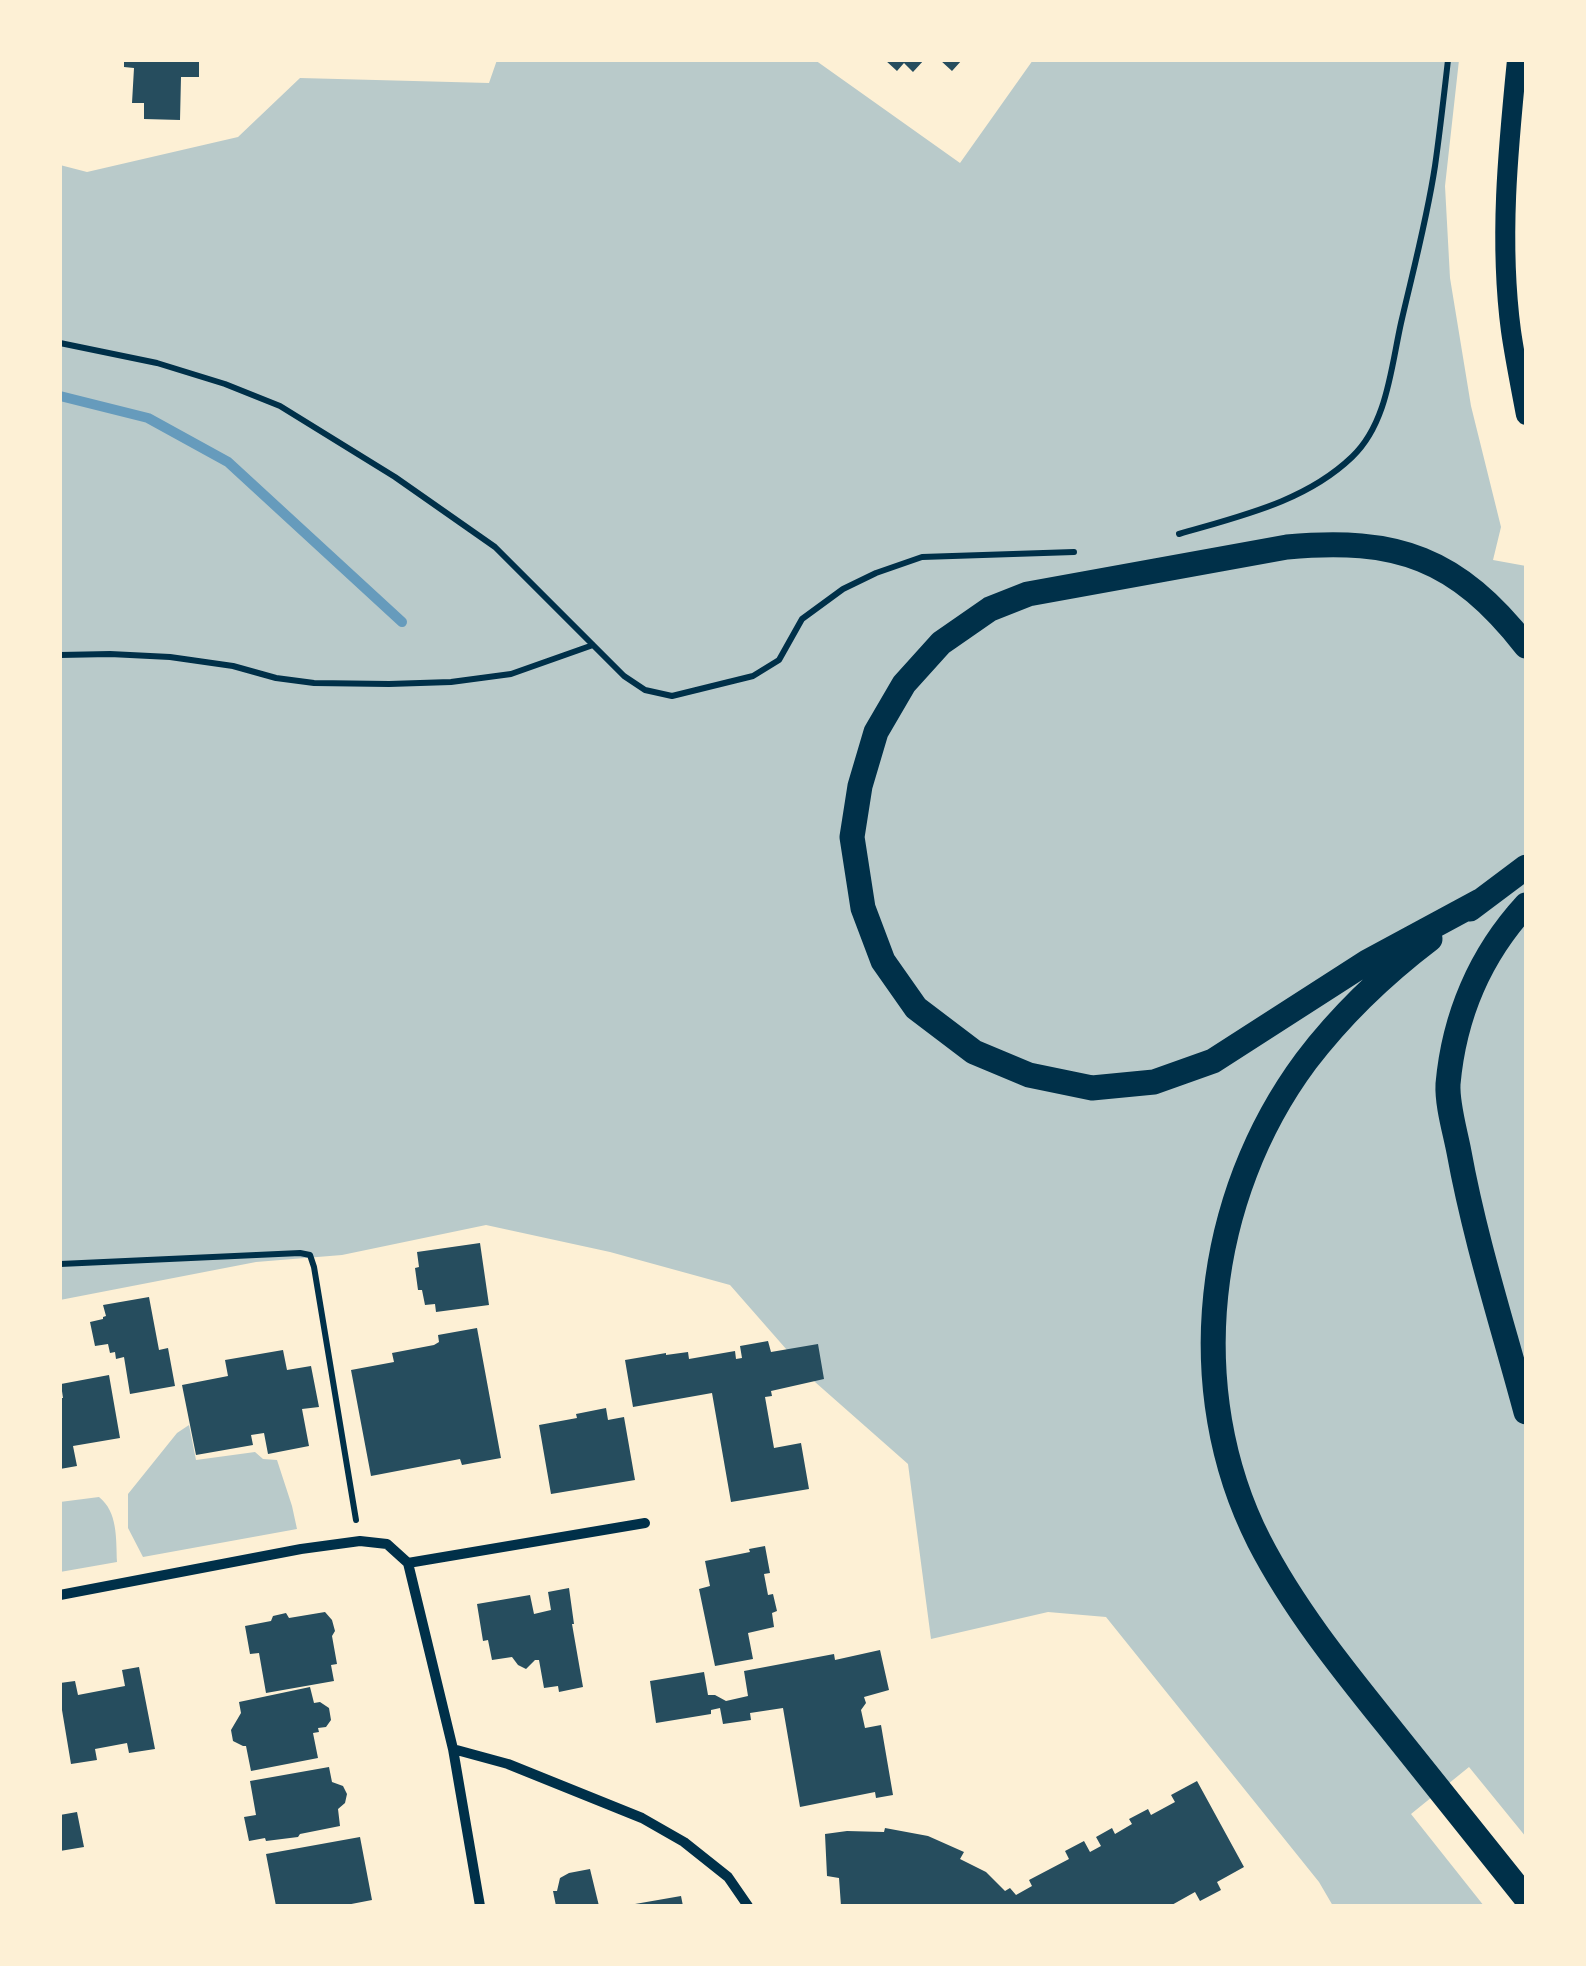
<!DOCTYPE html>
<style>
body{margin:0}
#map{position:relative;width:1586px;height:1966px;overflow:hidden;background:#fdf0d5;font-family:Lato,sans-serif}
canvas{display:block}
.frame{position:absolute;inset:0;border:62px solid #fdf0d5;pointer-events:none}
</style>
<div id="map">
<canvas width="1586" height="1966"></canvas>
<div class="frame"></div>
</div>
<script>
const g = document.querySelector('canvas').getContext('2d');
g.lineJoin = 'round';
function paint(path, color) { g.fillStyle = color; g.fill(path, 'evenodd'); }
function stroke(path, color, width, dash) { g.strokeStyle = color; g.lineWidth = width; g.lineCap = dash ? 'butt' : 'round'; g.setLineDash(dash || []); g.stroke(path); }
paint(new Path2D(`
 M497,60H815L960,163L1033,60H1459L1445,186L1450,278L1471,406L1501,527L1493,560L1526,566V1837L1469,1767L1411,1814L1484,1906H1333L1319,1882L1106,1617L1048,1612L931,1639L908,1464L815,1382L730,1285L610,1252L486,1225L342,1255L256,1262L60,1300V165L87,172L238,137L300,78L489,83Z
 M189,1425L196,1460L255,1452L263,1459L277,1460L292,1506L297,1529L143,1557L128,1528V1494L177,1433Z
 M99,1497C118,1512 116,1539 117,1562L60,1572V1502Z`), '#b9caca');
stroke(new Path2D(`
 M60,396L148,418L228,462L402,622`), '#669bbc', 10);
paint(new Path2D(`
 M124,60H199V77H181L180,120L144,119V103H132L134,68L124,67Z
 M885,60H924L913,72L904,63L897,71Z
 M940,60H962L952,71Z
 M480,1243L489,1305L436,1312L435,1304L425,1305L422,1290H418L415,1268L419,1267L417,1252Z
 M149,1297L159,1350L168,1348L175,1386L130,1394L124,1357L116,1359L115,1352L110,1353L108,1344L95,1346L90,1322L103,1319V1317L106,1316L103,1305Z
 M477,1328L501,1458L462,1465L460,1459L371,1476L351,1370L394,1362L392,1353L434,1345L439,1342L438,1335Z
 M768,1341L771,1352L818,1344L824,1379L771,1391L772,1396L765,1397L774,1448L801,1443L809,1489L731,1502L712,1393L633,1407L625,1360L666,1353V1355L688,1352L689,1359L735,1351L736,1359L742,1358L740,1346Z
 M283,1350L287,1370L311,1366L319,1407L302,1409L309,1446L268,1454L264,1433L251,1435L253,1445L196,1455L182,1385L228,1376L225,1360Z
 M109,1375L120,1438L73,1446L77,1466L60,1469V1398H63L61,1384Z
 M606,1408L608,1420L624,1417L635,1480L551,1494L539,1425L577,1418L576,1414Z
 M765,1546L770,1573L764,1574L768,1595L773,1594L777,1611L772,1613L774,1627L748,1633L753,1659L715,1666L699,1589L710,1586L705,1561L750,1552L749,1549Z
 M569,1588L574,1624H572L583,1687L559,1692L558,1686L544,1688L539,1660H535L526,1669L518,1665L512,1657L492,1660L488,1640L483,1641L477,1604L530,1595L534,1614L551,1610L548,1592Z
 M325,1612L332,1620L335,1631L332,1636L337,1664L331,1665L334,1681L266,1693L259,1653L250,1654L245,1626L271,1621L273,1616L286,1613L289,1618Z
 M880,1650L889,1690L864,1697L866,1703L861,1710L865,1728L881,1725L893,1795L876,1798L875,1792L800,1807L783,1708L750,1713L751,1720L723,1724L720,1708L711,1710V1714L656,1723L650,1681L704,1672L708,1695H715L726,1701L748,1696L744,1671L834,1654L835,1660Z
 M139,1667L155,1749L129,1753L127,1743L95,1749L97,1760L71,1764L60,1698V1683L75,1681L78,1695L125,1686L122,1670Z
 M310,1687L314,1703L320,1702L329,1708L331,1720L326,1727L318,1728L319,1732L313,1733L318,1758L251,1771L246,1746H243L233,1741L231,1730L241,1713L239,1702Z
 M329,1767L332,1782L343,1786L347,1794L345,1803L338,1809L340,1826L300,1834L298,1837L266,1841L265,1838L249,1841L244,1817L256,1815L250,1781Z
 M1197,1781L1244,1867L1217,1882L1221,1890L1200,1901L1195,1892L1170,1906H841L839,1878L827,1876L825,1834L847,1831L884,1832L885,1828L928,1836L964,1852L960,1859L986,1872L1005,1891L1010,1888L1016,1895L1032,1886L1029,1880L1069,1859L1065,1851L1084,1841L1090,1852L1101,1846L1096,1837L1112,1828L1115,1834L1132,1824L1129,1819L1148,1809L1151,1815L1175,1802L1171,1795Z
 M77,1812L84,1847L60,1851V1815Z
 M360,1837L372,1900L341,1906H276L266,1854Z
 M590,1869L599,1906H556L553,1891H557L560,1878L569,1873Z
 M681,1896L683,1906H636L635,1904Z`), '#264d5e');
stroke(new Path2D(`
 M60,343L157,363L225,384L280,406L395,477L495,547L624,676L645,690L672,696L753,676L779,660L802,619L843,589L876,573L922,557L1074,552
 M1179,534C1240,516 1305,502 1352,457C1387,424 1391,368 1401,323C1413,271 1427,219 1435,166C1440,131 1444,95 1448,60
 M60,655L110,654L170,657L233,666L276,678L314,683L389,684L451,682L511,674L593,645
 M60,1264L300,1253L310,1255L314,1267L356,1520`), '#003049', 6);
stroke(new Path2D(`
 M408,1563L645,1523
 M60,1595L301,1549L360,1541L387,1544L408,1563L453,1749L480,1906
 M453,1749L508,1764L642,1818L684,1842L728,1877L748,1906`), '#003049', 10);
stroke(new Path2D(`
 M1517,60C1508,150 1499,241 1511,331C1515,359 1521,388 1526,415`), '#003049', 20);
stroke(new Path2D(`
 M1480,901L1367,962L1213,1061L1154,1082L1092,1088L1029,1075L974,1052L916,1008L883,961L863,908L852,837L860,786L876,732L904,684L941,643L990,609L1028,594L1287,547C1397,537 1457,558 1526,646
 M1526,905C1480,955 1454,1017 1448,1084C1447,1105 1455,1131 1459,1152C1475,1240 1503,1326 1526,1412
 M1470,909L1526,867
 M1430,939C1384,974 1341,1015 1306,1061C1205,1197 1182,1389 1259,1541C1295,1611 1345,1672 1394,1733C1438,1788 1482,1843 1526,1898`), '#003049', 25);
</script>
